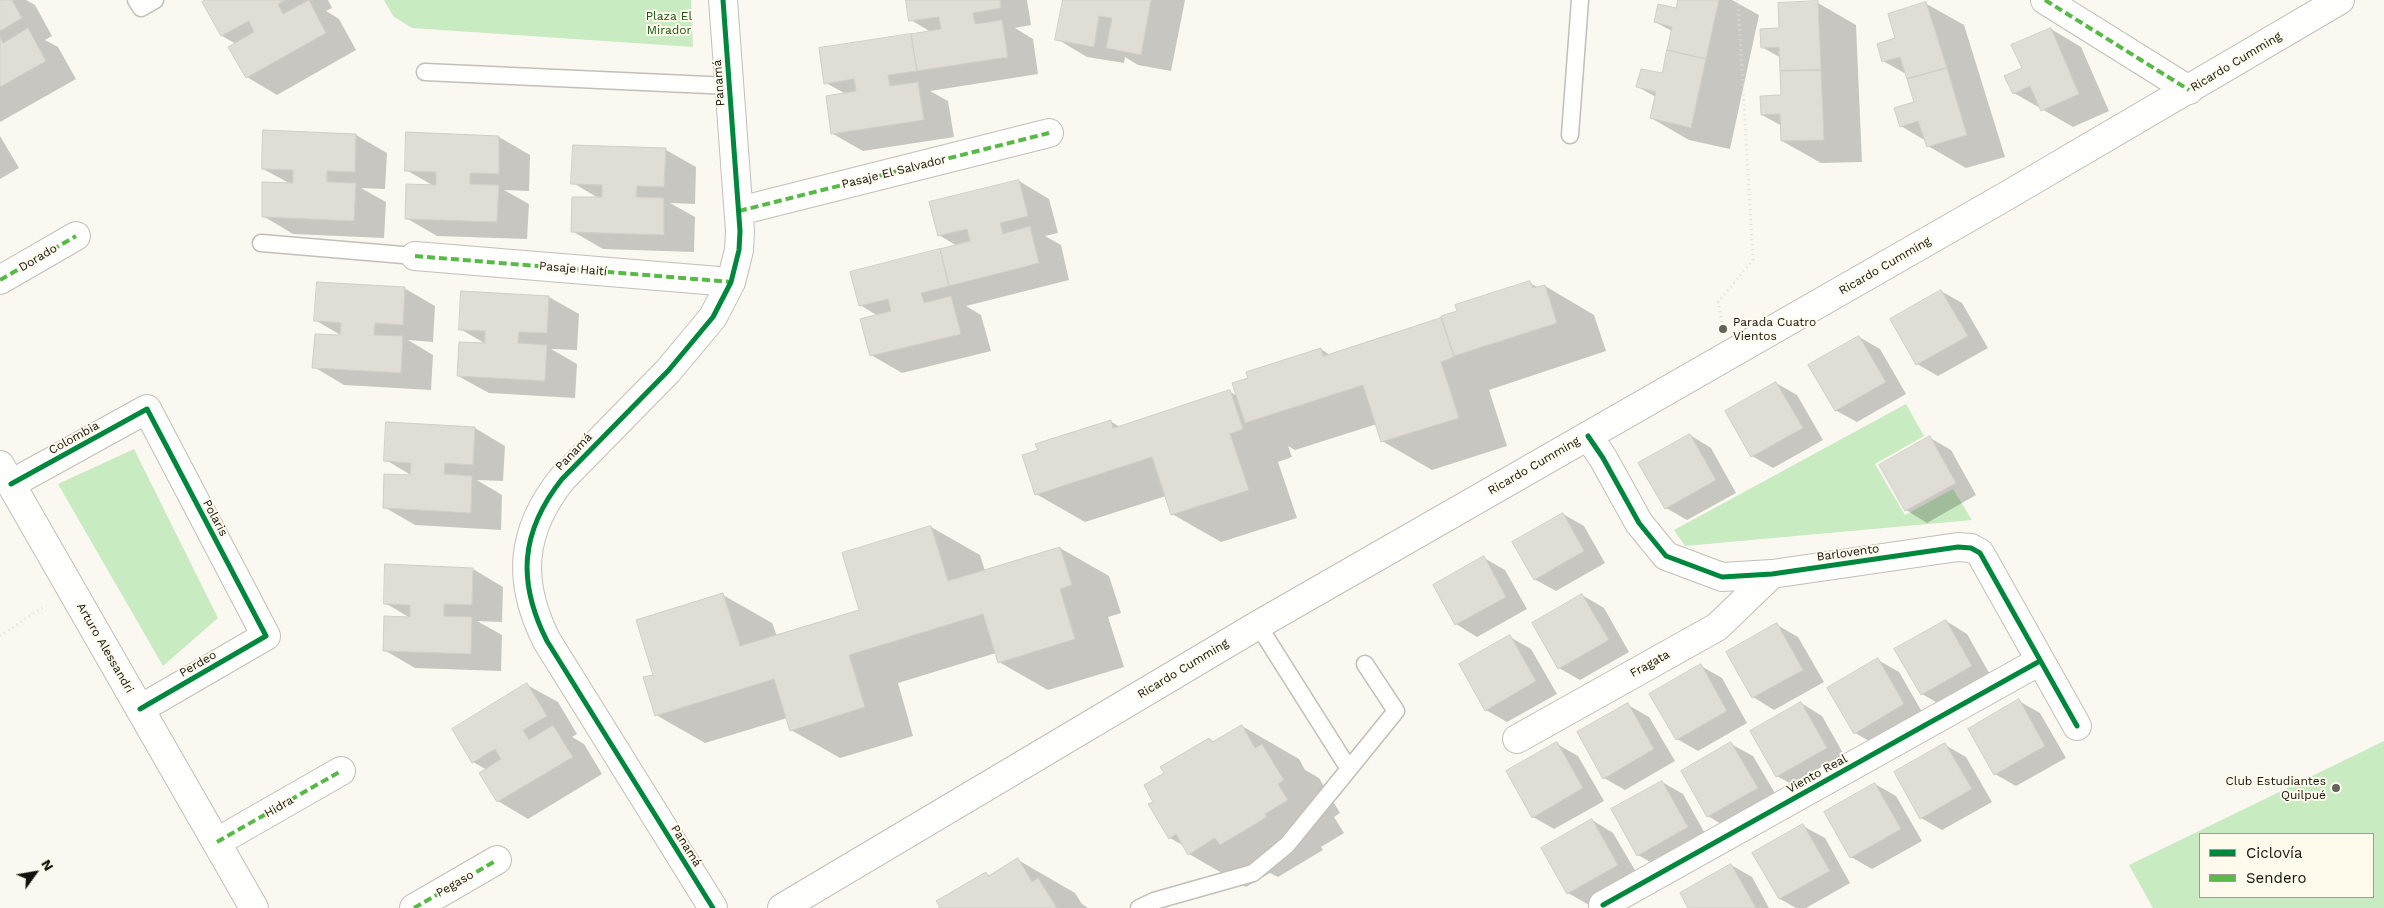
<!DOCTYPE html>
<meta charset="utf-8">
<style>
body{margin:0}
#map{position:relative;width:2384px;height:908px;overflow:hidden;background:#faf8f0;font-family:"Work Sans",sans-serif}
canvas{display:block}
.legend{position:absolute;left:2199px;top:833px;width:175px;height:65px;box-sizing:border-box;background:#fefaec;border:1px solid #a09d92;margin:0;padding:6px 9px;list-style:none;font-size:15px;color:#12110b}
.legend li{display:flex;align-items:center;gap:10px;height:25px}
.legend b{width:25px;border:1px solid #a09d92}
.north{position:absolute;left:10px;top:848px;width:50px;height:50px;-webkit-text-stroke:4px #fefaec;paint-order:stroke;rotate:58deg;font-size:14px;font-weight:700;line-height:20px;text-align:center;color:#12110b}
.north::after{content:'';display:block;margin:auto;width:18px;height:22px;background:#12110b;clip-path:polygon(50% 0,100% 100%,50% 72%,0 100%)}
</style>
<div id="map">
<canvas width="2384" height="908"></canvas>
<ul class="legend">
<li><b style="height:6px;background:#00873e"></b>Ciclovía</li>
<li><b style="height:6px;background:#58b947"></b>Sendero</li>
</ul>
<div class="north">N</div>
</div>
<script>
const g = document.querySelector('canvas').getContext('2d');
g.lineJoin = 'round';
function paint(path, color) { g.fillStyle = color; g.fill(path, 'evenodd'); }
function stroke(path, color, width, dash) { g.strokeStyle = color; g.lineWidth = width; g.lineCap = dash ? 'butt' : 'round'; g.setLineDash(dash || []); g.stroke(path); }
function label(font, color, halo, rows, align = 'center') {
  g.font = font + ' "Work Sans",sans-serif'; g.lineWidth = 4; g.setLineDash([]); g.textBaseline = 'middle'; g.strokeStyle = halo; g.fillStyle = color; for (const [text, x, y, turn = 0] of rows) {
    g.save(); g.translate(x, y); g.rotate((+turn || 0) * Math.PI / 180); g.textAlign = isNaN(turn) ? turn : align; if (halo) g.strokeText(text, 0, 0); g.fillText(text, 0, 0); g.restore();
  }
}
paint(new Path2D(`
 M384,0H691L693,47L412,28L393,16Z
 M1906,404L1924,436L1875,464L1905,515L1953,489L1972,520L1685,546L1674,530Z
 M134,449L218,618L163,666L58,484Z
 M2384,741V908H2153L2129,865ZM2373,834V897H2200V834Z`), '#c9ebc2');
paint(new Path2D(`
 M0,0H26L35,5L52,36L45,40L58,47L76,79L0,122Z
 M209,0H328L332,8L326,11L339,19L356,50L277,95L247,77L236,44L222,36L204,3Z
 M907,0H1027L1031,25L1015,28L1033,39L1038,74L930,91L948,101L954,137L863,151L833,134L846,94L826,83L931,32L911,20Z
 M1064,0H1185L1171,71L1138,65L1125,57L1124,63L1087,57L1057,39Z
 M1679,0H1732L1759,15L1730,149L1689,140L1651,118L1656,97L1638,87L1662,75L1672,31L1655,22L1677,9Z
 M1818,3L1856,25L1862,162L1821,163L1782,141V126L1762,115L1782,96L1781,58L1762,47L1780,29L1779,4Z
 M1925,3L1964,25L2005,157L1966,168L1928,146L1926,141L1901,126L1916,103L1906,74L1883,61Z
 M2051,29L2081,47L2109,111L2073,127L2014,93L2023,69Z
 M264,132L356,135L387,153L385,189L361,188L386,202L384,238L293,234L263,216L291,184L263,169Z
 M408,134L499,137L530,155L529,191L504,190L529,204L527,239L437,236L406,218L434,186L406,170Z
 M0,136L19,168L0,179Z
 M666,150L696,167L695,204L670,203L695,217L694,252L603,249L572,231L600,199L573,183Z
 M1019,181L1049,199L1058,233L1045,236L1061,245L1069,280L966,306L981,315L991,351L902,373L871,355L878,316L860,305L957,246L939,235Z
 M1530,283L1539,288L1545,286L1594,315L1606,351L1489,390L1507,446L1432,470L1382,441L1377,424L1295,450L1288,446L1292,457L1278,462L1297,518L1221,542L1172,514L1166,496L1085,522L1036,494L1110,421L1120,427L1230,392L1238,396L1321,349L1330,355L1443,319Z
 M404,288L435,306L433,342L408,340L433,355L431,390L344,385L314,367L344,337L315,320Z
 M1941,291L1962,303L1988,348L1938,376L1917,364Z
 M549,297L579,314L577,350L551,349L577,364L575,398L489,393L458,376L488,345L460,329Z
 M1859,337L1880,349L1906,394L1857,422L1835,410Z
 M1776,383L1797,395L1823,440L1773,468L1752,456Z
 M475,428L505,446L503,481L477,480L502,495L501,530L415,525L384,507L414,477L386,460Z
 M1690,435L1711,448L1736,493L1687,520L1666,508Z
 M1930,438L1951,450L1976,495L1927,523L1906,510Z
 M1563,514L1584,526L1605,563L1556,591L1534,579Z
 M931,527L980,555L985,571L1060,548L1109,576L1121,613L1108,617L1124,667L1048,690L999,662L996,653L898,683L913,736L840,758L791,730L787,718L705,743L656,715L654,676L723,595L772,623L777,636L861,610Z
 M1484,558L1505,570L1527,609L1477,637L1456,624L1434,585Z
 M473,569L503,587L502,622L477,621L502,635L501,671L415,668L384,650L412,619L385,603Z
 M1582,595L1604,608L1629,652L1580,680L1559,668Z
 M1946,621L1967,634L1992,678L1943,706L1922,694Z
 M1777,625L1798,637L1824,682L1774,710L1753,697L1728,653Z
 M1510,637L1531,649L1557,694L1507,722L1486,710Z
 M1878,660L1899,672L1925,717L1876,745L1855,733Z
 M1701,666L1722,678L1747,723L1698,751L1677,739Z
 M527,685L558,702L577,734L572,737L584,744L602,774L528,819L498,801L487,770L473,762Z
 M2019,701L2040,713L2066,758L2016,786L1995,774Z
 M1801,703L1822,716L1847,760L1798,788L1777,776Z
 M1628,705L1649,717L1675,761L1625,790L1604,778Z
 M1242,726L1299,759L1305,770L1319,778L1340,813L1334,817L1344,833L1321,847L1323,850L1278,877L1270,873L1246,887L1189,854L1184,846L1170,838L1155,802L1166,774L1209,739L1215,742Z
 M1557,744L1578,756L1604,801L1554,829L1533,817Z
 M1731,744L1753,756L1779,800L1729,829L1708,816Z
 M1945,745L1966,757L1992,802L1942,830L1921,818Z
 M1662,782L1683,794L1708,839L1659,867L1638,855Z
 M1875,784L1896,796L1922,841L1872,869L1851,857Z
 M1592,820L1613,833L1639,877L1589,905L1568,893Z
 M1803,826L1825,838L1850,883L1806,908H1796L1780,899Z
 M1018,860L1075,893L1082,904L1088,908H940L986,873L990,876Z
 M1731,865L1752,877L1769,908H1690Z`), '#0003');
const building = new Path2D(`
 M0,0H12L22,18L0,31Z
 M206,0H285L278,4L283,14L309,0L326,33L246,78L228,47L254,32L249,21L221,36L202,2Z
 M906,0H1000L1001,8L973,13L975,24L1002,20L1008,57L917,71L911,34L941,29L939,17L909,21Z
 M1063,0H1151L1141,55L1106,48L1112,18L1099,16L1094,47L1055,40Z
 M1678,0H1719L1706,59L1667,50L1672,27L1654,22L1658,4L1676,8Z
 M1818,1L1821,70L1780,71L1779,47L1761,48L1760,29L1779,28L1778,3Z
 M1926,2L1947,68L1907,79L1900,57L1882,62L1877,44L1895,38L1888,14Z
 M28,28L46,61L0,87V37L3,43Z
 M2051,28L2079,94L2041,111L2030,86L2013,94L2004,76L2022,68L2011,45Z
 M911,34L917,71L888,75L890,86L918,82L924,120L831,134L826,96L856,91L854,79L824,84L819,48Z
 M1667,50L1706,59L1691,128L1650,118L1656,92L1636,87L1641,69L1662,73Z
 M1947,68L1967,135L1927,147L1918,121L1900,127L1894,108L1914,102L1907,79Z
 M1821,70L1824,140L1781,141L1780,114L1761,115L1760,96L1781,95L1780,71Z
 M263,130L356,134L355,172L327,171V182L356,183L354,221L262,217V182L293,183V170L262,169Z
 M406,132L499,136V174L470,173V184L499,185L497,222L405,219L406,184L436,185V172L405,171Z
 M573,145L666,148L664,187L637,186L636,197L664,198V235L571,232L572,197H602V185L571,184Z
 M1019,180L1028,216L1000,223L1003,234L1030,226L1039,263L949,286L940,249L970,241L967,229L938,236L929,202Z
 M940,249L949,286L921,293L924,303L951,296L961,334L870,356L860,319L891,311L888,299L859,306L850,272Z
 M1530,281L1533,288L1545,285L1557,323L1454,356L1441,316L1457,311L1455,305Z
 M317,282L405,287L403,325L375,323L374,335L403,336L401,373L312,368L315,334L340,335L341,323L314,321Z
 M1941,290L1968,336L1916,365L1890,319Z
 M461,291L549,296L547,333L519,332L518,343L547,345L545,381L457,376L459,342L485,343V331L459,330Z
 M1441,318L1454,357L1441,362L1459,418L1381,442L1363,385L1245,423L1232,383L1248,378L1246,372L1321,348L1323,356Z
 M1859,336L1886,382L1835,411L1808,365Z
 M1776,382L1803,428L1751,457L1725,411Z
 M1230,390L1243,429L1230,434L1249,490L1171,515L1152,457L1035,495L1022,455L1038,450L1035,444L1111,420L1113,428Z
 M386,422L475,427L473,465L445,463L444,474L472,476L471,513L383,508L384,474L410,475L411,463L384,461Z
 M1690,434L1716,480L1665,509L1638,463Z
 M1930,436L1956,483L1905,511L1879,465Z
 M1563,513L1584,551L1534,580L1512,542Z
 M931,526L948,581L1060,547L1072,585L1060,589L1075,639L998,663L983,614L849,655L865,707L790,731L774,679L655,716L643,677L653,675L636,620L723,593L740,646L859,610L842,553Z
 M1484,556L1506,597L1455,625L1433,585Z
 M385,564L473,568L472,605L444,604V616L472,617L471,654L383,651L384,616L410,617V605L384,604Z
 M1582,594L1609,640L1558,669L1532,623Z
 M1946,620L1972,666L1921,695L1894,649Z
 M1777,623L1803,670L1752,698L1726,652Z
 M1510,635L1536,681L1485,711L1459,664Z
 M1878,658L1904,704L1854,734L1827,688Z
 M1701,664L1727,711L1676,740L1649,694Z
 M527,683L547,716L523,730L529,740L553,725L573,757L497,802L479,773L501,759L495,749L472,763L452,729Z
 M2019,699L2045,746L1994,775L1968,729Z
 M1801,702L1827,748L1776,777L1750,731Z
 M1628,703L1654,749L1603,779L1577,732Z
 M1242,725L1255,748L1262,744L1284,780L1278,784L1288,800L1265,814L1267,817L1220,845L1215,838L1188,855L1176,834L1169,839L1148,804L1153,802L1144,785L1164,773L1160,767L1209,738L1212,742Z
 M1557,742L1583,788L1532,818L1506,771Z
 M1731,742L1758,788L1707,817L1681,771Z
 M1945,743L1972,789L1920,819L1894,772Z
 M1662,781L1688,827L1637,856L1611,809Z
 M1875,783L1901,829L1850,858L1824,812Z
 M1592,819L1618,865L1567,894L1541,848Z
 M1803,824L1830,871L1779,899L1752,853Z
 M1018,858L1032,882L1038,878L1057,908H938L940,907L936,901L986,872L988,876Z
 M1731,864L1756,908H1688L1680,893Z`);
paint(building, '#e0ddd7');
stroke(building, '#d1cdc7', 1);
const service = new Path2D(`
 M136,0L141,8L155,0
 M425,72L730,86
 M1570,135L1580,0
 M261,243L415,256
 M1258,625L1349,769L1396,711L1365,664
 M1139,908L1154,901L1253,873L1287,845L1349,769`);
const minor = new Path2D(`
 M2045,0L2189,90
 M739,211L1049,133
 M415,256L731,282
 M0,280L76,236
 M1588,436L1603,458L1639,523L1666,556L1722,577L1772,574L1958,547L1971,548L1980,553L2077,726
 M11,484L147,409L266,636L140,709
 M1517,739L1717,627L1772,574
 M217,842L341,771
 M1603,905L2040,661
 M414,908L497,860
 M713,908L547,641C517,582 520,532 562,479L668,371L713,317L731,282L739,250L740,231L723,0`);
const secondary = new Path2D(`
 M0,465L254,908
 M782,908L1258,625L2001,199L2340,0`);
stroke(service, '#c1bfb8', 19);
stroke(minor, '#c1bfb8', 30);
stroke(secondary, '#c1bfb8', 30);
stroke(new Path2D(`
 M1722,322L1718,302L1753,260L1738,0
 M0,636L45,606`), '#dededb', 3, [1, 4]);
stroke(service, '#fefefd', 16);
stroke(minor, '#fefefd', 28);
stroke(secondary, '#fefefd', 28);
stroke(new Path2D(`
 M2045,0L2189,90
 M739,211L1049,133
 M415,256L731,282
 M0,280L76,236
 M217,842L341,771
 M414,908L497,860`), '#58b947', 4, [8, 4]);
stroke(new Path2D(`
 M1588,436L1603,458L1639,523L1666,556L1722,577L1772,574L1958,547L1971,548L1980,553L2077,726
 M11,484L147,409L266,636L140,709
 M1603,905L2040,661
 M713,908L547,641C517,582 520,532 562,479L668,371L713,317L731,282L739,250L740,231L723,0`), '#00873e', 5);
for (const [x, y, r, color] of [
 [1723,329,5,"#63625b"],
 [2336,788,5,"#63625b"]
]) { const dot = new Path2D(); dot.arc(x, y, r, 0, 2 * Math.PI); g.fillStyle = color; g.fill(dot); stroke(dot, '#fefaec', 2); }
label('12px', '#145515', '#fefaec', [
 ["Plaza El",669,16],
 ["Mirador",669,30]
]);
label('12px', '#12110b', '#fefaec', [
 ["Ricardo Cumming",2236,62,-31],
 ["Panamá",719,83,-94],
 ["Pasaje El Salvador",894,172,-14],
 ["Dorado",38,258,-31],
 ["Ricardo Cumming",1885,266,-30],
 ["Pasaje Haití",573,269,5],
 ["Colombia",74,438,-29],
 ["Panamá",574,452,-46],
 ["Ricardo Cumming",1534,466,-30],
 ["Polaris",215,518,62],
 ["Barlovento",1848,553,-8],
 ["Arturo Alessandri",105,648,60],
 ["Perdeo",198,664,-30],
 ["Fragata",1650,664,-29],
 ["Ricardo Cumming",1183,669,-31],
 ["Viento Real",1817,774,-29],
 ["Hidra",279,807,-30],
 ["Panamá",686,846,58],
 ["Pegaso",455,884,-30]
]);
label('12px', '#12110b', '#fefaec', [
 ["Parada Cuatro",1733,322],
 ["Vientos",1733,336],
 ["Club Estudiantes",2326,781,"right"],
 ["Quilpué",2326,795,"right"]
], 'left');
</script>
